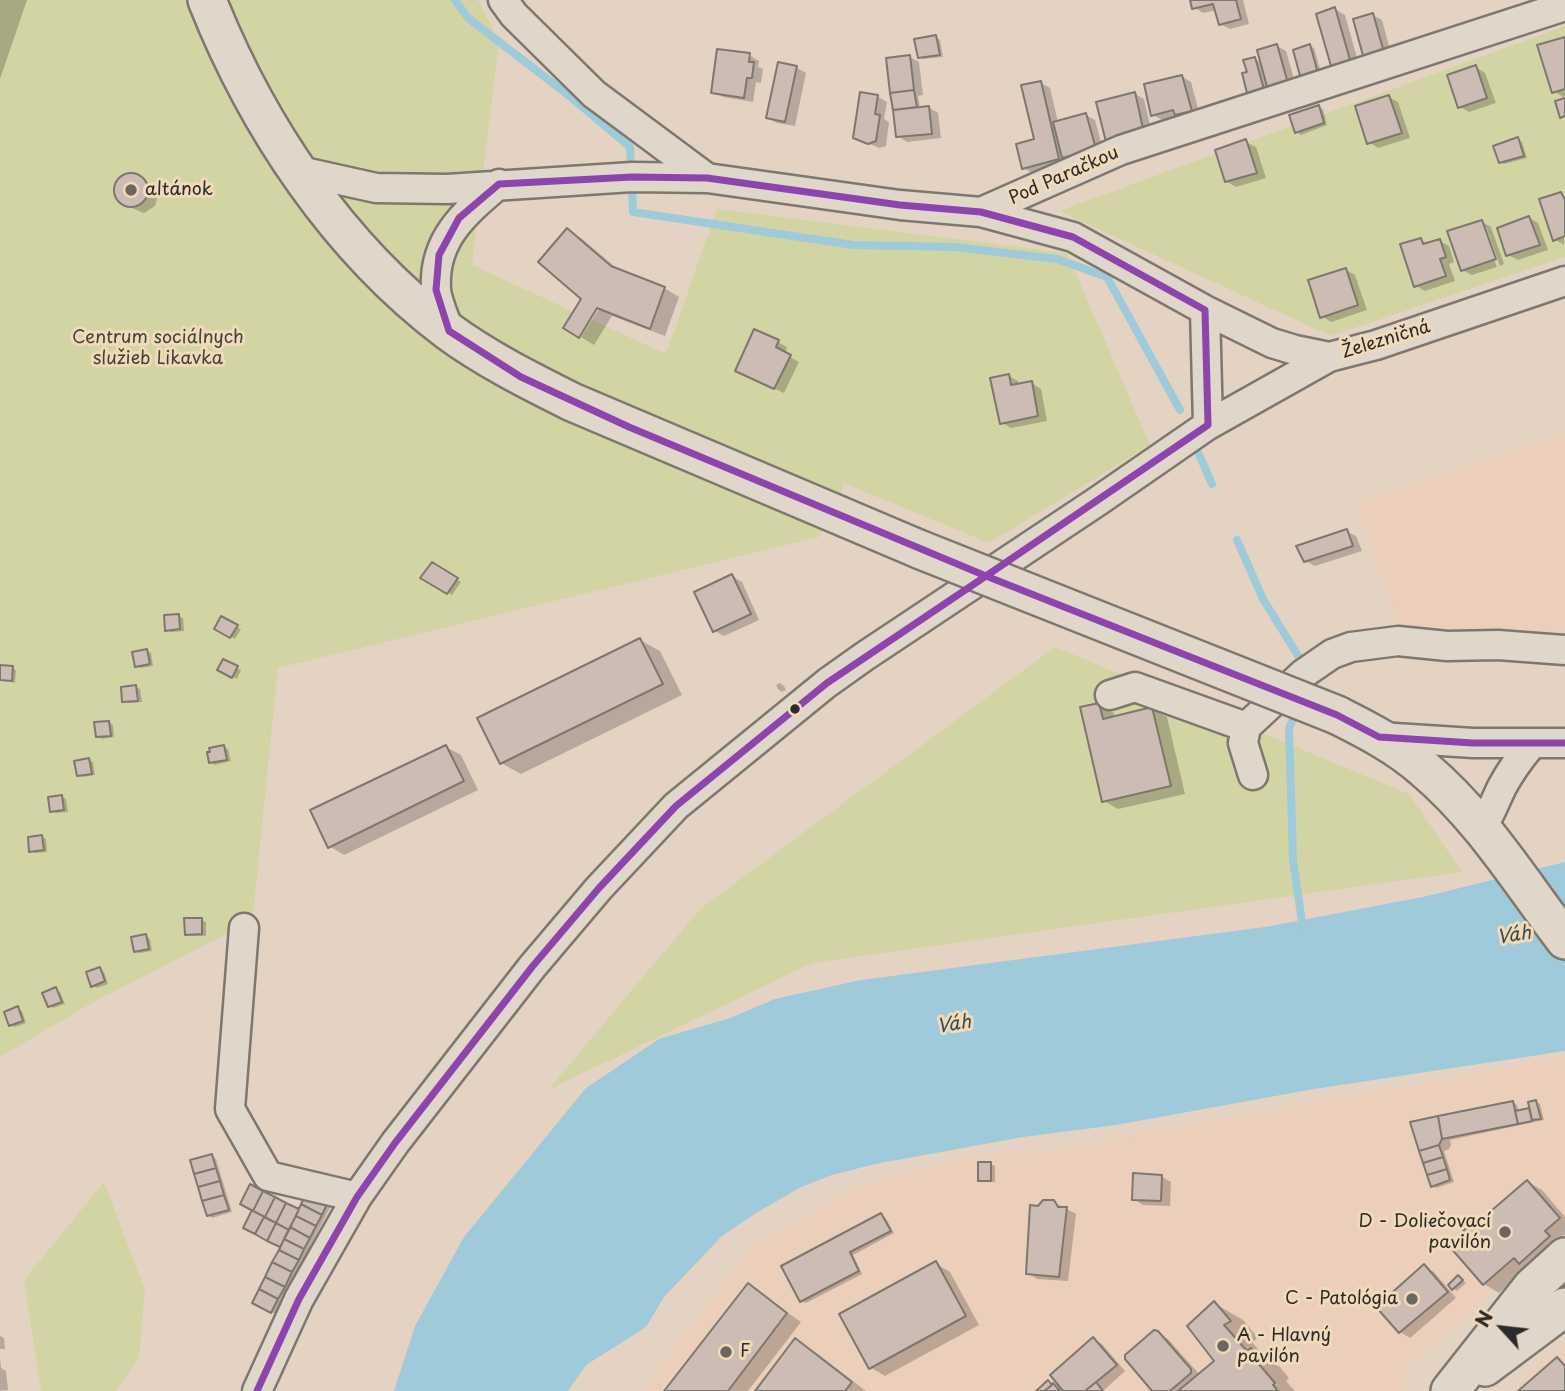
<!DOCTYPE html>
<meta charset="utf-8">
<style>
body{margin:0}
#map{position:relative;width:1565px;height:1391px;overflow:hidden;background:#e4d3c3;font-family:"Playpen Sans",sans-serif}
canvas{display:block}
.north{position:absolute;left:1467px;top:1293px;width:70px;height:70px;-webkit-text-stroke:5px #f1dab9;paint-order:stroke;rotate:297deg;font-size:19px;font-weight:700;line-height:28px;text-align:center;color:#2b2b2b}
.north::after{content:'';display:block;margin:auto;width:24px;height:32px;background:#2b2b2b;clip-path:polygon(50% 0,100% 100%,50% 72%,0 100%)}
</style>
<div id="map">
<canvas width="1565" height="1391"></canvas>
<div class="north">N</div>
</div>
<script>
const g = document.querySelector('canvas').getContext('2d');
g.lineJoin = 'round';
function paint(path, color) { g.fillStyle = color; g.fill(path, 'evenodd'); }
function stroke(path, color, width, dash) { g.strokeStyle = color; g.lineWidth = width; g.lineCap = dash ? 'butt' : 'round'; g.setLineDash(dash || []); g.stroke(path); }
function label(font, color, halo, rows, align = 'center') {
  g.font = font + ' "Playpen Sans",sans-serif'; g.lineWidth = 6; g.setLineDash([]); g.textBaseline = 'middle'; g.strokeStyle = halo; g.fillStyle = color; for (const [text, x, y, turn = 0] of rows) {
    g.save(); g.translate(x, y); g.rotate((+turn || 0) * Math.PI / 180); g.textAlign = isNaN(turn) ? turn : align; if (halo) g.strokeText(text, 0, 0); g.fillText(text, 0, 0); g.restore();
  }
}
paint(new Path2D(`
 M1565,433V642L1400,629L1355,503Z
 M1565,1057V1226L1402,1373L1407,1385L1400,1391H641L750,1249L855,1187L969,1156L1042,1152Z
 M1565,1344V1391H1509Z`), '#ebcfba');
paint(new Path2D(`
 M0,0H478L499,41L472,265L666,354L717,209L1067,253L1150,445L989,543L841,482L844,486L819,537L278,668L252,926L224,935L90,1004L0,1057Z
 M1565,26V257L1331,336L1059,211Z
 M1055,647L1409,794L1462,872L812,963L548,1090L700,909Z
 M104,1182L145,1290L139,1357L116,1391H41L24,1280Z`), '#d3d4a3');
paint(new Path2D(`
 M1565,862V1051L1314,1089L1116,1125L1023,1137L875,1164L832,1175L801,1187L756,1213L722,1236L664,1297L646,1327L586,1365L568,1391H394L415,1326L464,1237L586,1088L659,1039L730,1018L775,999L861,980L1265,927L1423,897Z`), '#9fcad9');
paint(new Path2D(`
 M0,0H27L0,79Z
 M1192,0H1243L1249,24L1230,29L1220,24L1217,10L1203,13L1194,7Z
 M1335,9L1345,15L1361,72L1344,78Z
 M1373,15L1382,20L1393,61L1367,62Z
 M936,37L940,40L943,57L924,59L919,57Z
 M1565,38V96L1563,97L1554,91Z
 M1277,46L1286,51L1298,93L1254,99L1249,74L1255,59L1262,63Z
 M1310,46L1314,48L1323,79L1295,51Z
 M749,55L759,61L758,67L763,69L761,83L756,82L753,102L723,97L713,92Z
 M910,57L919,62L923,95L918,96L920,108L928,107L938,113L941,138L907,142L898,136L892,95Z
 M779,64L797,68L806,73L795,126L777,123L768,118Z
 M1476,67L1485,73L1496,103L1469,112L1460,107Z
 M1181,76L1191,82L1200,116L1186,120L1179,116L1162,120L1153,115Z
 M1041,83L1050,88L1058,122L1086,115L1095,120L1104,154L1073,162L1067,158L1068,164L1033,174L1024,168L1036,140Z
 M1135,94L1144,99L1153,138L1118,150Z
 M877,96L887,102L884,119L889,122L886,146L879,148L865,142Z
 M1389,97L1398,102L1410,138L1378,148L1369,142Z
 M1318,107L1323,109L1327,125L1301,135L1297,132Z
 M1518,139L1522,142L1527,158L1504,164L1500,162Z
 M1246,142L1256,147L1266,178L1236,187L1226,181Z
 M129,174L152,184L158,194L155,206L144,213L122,204L115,193L118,181Z
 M1561,194L1565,197L1564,245L1554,239Z
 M1529,218L1538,223L1548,250L1518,260L1508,255Z
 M1482,222L1491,227L1504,264L1500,266L1486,227H1483L1497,267L1472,275L1462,270Z
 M568,230L582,239L620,271L664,288L679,297L665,336L612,316L594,345L581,337L598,310L595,308Z
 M1420,240L1429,244L1440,241L1449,246L1454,262L1449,264L1455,281L1425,291L1415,285Z
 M1346,270L1355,275L1367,310L1331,322L1322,316Z
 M778,342L787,347L785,354L799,362L784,393L746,375Z
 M1009,376L1018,381L1019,385L1032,383L1041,389L1047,421L1011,428L1001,422Z
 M1346,531L1356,536L1362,551L1315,566L1305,561Z
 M432,564L461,582L452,595L423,578Z
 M732,576L742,582L759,620L724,636L715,631Z
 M178,616L183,618L184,631L171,632L167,630Z
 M222,618L241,629L235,639L216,628Z
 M640,640L660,651L682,695L521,774L501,763Z
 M147,651L151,653L153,666L141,668L137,666Z
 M223,661L241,670L237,679L220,669Z
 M12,668L16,670L15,683L0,679Z
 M780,683L784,686L786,690L782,692L778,689L776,685Z
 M136,687L140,689L142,702L128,703L124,701Z
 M1099,705L1114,713L1115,718L1152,709L1167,717L1185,794L1118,809L1104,801Z
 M109,722L113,725L114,737L102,739L98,736Z
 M224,747L228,749L231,761L215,765L210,762Z
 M446,747L461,755L478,790L344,855L329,846Z
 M89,760L93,762L95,775L83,777L78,775Z
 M62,797L66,799L68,812L56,813L52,811Z
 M42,837L46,839L47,852L35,853L31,851Z
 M201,920L206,922V936H191L187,934Z
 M146,936L150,939L152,951L140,953L135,951Z
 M100,969L104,972L108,984L97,988L92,985Z
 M56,989L60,992L65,1004L53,1008L49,1006Z
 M17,1008L22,1011L26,1023L15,1027L10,1025Z
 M1536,1102L1540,1104L1544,1120L1450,1140L1451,1145L1449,1149L1444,1151L1454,1182L1436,1188L1432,1186L1412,1124L1513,1103L1517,1105L1519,1112L1531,1109Z
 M211,1156L216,1159L232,1212L212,1218L208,1215Z
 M991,1164L995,1166V1182H984L980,1180Z
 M1162,1177L1171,1182L1170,1206L1143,1205L1134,1199Z
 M1528,1182L1542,1190L1565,1217V1234L1558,1240L1564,1246L1527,1267L1499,1293L1484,1284L1478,1224Z
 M251,1186L300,1212L308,1194L331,1206L275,1314L254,1303L282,1247L245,1227L254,1210Z
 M1054,1202L1076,1214L1068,1281L1037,1279L1028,1273L1038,1207Z
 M881,1215L885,1217L894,1233L853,1255L862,1274L806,1303L801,1301Z
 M935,1263L950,1272L979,1325L885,1376L870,1367Z
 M1424,1267L1434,1272L1456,1298L1410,1338L1400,1332L1378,1307Z
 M1463,1280L1466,1283L1457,1291L1453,1288Z
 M748,1285L801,1322L748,1391H667Z
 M1214,1303L1243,1320L1258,1338L1252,1342L1268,1361L1280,1367L1289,1378L1286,1381L1295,1391H1155L1158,1333L1168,1339L1200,1375L1216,1361Z
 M0,1336L4,1338L5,1349H0Z
 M1093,1339L1102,1344L1125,1371L1103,1391H1066Z
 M796,1341L815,1352L866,1391H757Z
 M0,1357L1,1368L6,1371L8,1390L0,1391Z`), '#0003');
stroke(new Path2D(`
 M455,0L468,18L567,94L630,147L633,212L853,245L955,247L1057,259L1107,277L1180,410
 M1198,452L1212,484
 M1237,540L1263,599L1305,667
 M1297,710L1289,728L1293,860L1303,929`), '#9fcad9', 8);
const building = new Path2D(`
 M1190,0H1236L1241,19L1219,25L1213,4L1192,9Z
 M1335,7L1352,67L1333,73L1316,14Z
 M1373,13L1385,56L1365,63L1353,19Z
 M936,35L940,55L918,58L914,39Z
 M1565,37V89L1552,93L1537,45Z
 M1277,44L1289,87L1269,94L1257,50Z
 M1310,44L1319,77L1302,83L1293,50Z
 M717,49L750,53L749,62H754L752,78H747L744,98L711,93Z
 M910,55L914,90L890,93L886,58Z
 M1255,57L1265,93L1248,97L1242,73L1247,72L1243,60Z
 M778,62L797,66L785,122L766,118Z
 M1476,65L1487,98L1458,108L1447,75Z
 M1182,75L1192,111L1175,115L1173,110L1151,116L1144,84Z
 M1041,81L1059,159L1022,169L1016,144L1034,139L1021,85Z
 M914,90L917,107L893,110L890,93Z
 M860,92L878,95L875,114L880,115L876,141L868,144L853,138Z
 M1135,92L1144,133L1107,146L1096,102Z
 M1389,95L1402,133L1367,144L1355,106Z
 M1565,98V116L1560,118L1555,101Z
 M1319,105L1324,123L1295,133L1289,115Z
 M929,106L932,134L896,137L893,110Z
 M1086,113L1096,149L1062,158L1053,122Z
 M1518,137L1524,156L1499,163L1493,146Z
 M1246,139L1257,173L1225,182L1215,150Z
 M114 190a17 17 0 1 1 34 0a17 17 0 1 1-34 0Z
 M1561,192L1565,200V236L1553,241L1539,199Z
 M1529,216L1540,245L1506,256L1497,228Z
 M1482,220L1496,259L1461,271L1447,231Z
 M567,228L611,266L665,287L650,329L597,308L579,338L563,328L581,299L538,262Z
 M1421,238L1423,244L1440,239L1446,257L1440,259L1446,276L1414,287L1400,244Z
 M1346,268L1358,305L1320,318L1308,280Z
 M754,329L779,340L776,347L791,355L774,389L735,371Z
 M1009,374L1011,385L1032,381L1038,416L1000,424L990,378Z
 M1347,529L1353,546L1304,562L1296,546Z
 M432,562L458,578L447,594L420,578Z
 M732,574L751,614L713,632L694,592Z
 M179,614L180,629L165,631L164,615Z
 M221,616L238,625L230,638L214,629Z
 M640,638L663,684L500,764L477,718Z
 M147,649L150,664L135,667L132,652Z
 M223,659L238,666L232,678L217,670Z
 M0,665L13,666L12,681L0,680Z
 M136,685L138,701L122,702L121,687Z
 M1099,703L1103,719L1152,707L1171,786L1102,802L1080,707Z
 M109,721L111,736L96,737L94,722Z
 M224,745L227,760L209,763L207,752H210L209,748Z
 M446,745L464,781L328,848L310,810Z
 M89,758L92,774L77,776L74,761Z
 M62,795L64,810L50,812L48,797Z
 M42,835L44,850L29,852L28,837Z
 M184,918H202V934L185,935Z
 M146,934L149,949L134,952L131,937Z
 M100,967L105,981L91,987L86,972Z
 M56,987L62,1002L48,1007L42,993Z
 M18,1006L23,1021L9,1026L4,1012Z
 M1536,1100L1541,1119L1532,1120L1528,1102Z
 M1513,1101L1518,1124L1442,1139L1438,1116Z
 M1529,1108L1532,1121L1518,1124L1515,1111Z
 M1438,1116L1442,1139L1439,1145L1419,1151L1410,1122Z
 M1439,1145L1443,1157L1423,1163L1419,1151Z
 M212,1154L216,1168L194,1174L190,1160Z
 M1443,1157L1447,1169L1427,1175L1423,1163Z
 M978,1162H991V1181H978Z
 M216,1168L220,1181L198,1187L194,1174Z
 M1447,1169L1450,1180L1431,1187L1427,1175Z
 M1133,1173L1162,1175L1161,1201L1132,1200Z
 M1527,1180L1560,1218L1545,1231L1550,1236L1519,1264L1514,1258L1483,1285L1450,1247L1465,1234L1463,1231L1475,1221L1477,1223Z
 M220,1181L224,1195L202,1201L198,1187Z
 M250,1184L263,1191L253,1211L240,1204Z
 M263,1191L275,1197L265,1217L253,1211Z
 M308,1191L328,1202L322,1215L301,1204Z
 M224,1195L229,1210L207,1216L202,1201Z
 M275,1197L286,1203L276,1223L265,1217Z
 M1043,1200H1054L1058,1207H1067L1059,1277L1026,1274L1030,1205L1038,1206Z
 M286,1203L299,1209L289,1230L276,1223Z
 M301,1204L322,1215L316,1226L296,1216Z
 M252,1210L264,1217L255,1234L243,1228Z
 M881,1213L891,1231L850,1252L859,1271L800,1302L781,1266Z
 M296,1216L316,1226L310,1238L290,1227Z
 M264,1217L276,1223L267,1241L255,1234Z
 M276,1223L289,1230L280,1247L267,1241Z
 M290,1227L310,1238L304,1249L284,1239Z
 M284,1239L304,1249L299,1260L279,1250Z
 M279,1250L299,1260L292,1272L272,1262Z
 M936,1261L966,1316L869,1369L839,1314Z
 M272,1262L292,1272L285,1287L265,1277Z
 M1424,1264L1448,1292L1399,1333L1376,1307Z
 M1458,1275L1463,1280L1452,1290L1448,1285Z
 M265,1277L285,1287L278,1299L259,1289Z
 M748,1283L787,1313L728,1391H664Z
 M259,1289L278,1299L271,1313L252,1303Z
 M1214,1301L1231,1321L1224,1325L1247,1351L1251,1348L1261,1360L1258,1363L1275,1383L1273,1385L1278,1391H1178L1214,1361L1187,1326Z
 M1154,1330L1158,1331L1191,1369V1373L1170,1391H1152L1125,1359V1355Z
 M1093,1337L1117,1365L1085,1391H1063L1050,1375Z
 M795,1338L852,1382L845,1391H755Z
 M1557,1357L1565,1366V1391H1518Z
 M1048,1380L1052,1385L1044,1391H1036Z
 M1096,1382L1103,1391H1085Z
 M1053,1383L1060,1391H1044L1052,1385Z`);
paint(building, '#cdbcb3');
stroke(building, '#7e776f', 2);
const minor = new Path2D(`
 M503,0L514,15L594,94L707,178
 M295,170L376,188L447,189L632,177L707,178L900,205L981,212L1121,150L1565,6
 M981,212L1073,237L1205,310L1272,343L1295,350L1329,357L1376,345L1565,281
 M1205,310L1208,425
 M449,331C445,318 437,302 436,289C433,239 465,213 499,184
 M1110,695L1135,687L1246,727
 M1379,737L1473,743H1565
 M1253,775L1243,743L1246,727L1303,674L1332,654L1351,647L1398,641L1447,646L1498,645L1565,650
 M1482,827C1491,814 1495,801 1502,787C1510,772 1520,758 1531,745
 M244,928L230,1109L268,1176L357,1197
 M257,1391L299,1299L357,1197L395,1143L532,967L599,888L676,806L827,683L865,656L1098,501L1208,425L1329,357`);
const major = new Path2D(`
 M207,0C257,126 338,248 448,331C486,359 530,381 572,402L921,550
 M1337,715C1367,730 1398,746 1424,769C1481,817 1520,881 1565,940
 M1485,1367L1565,1307
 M1450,1391L1532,1287L1565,1257`);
stroke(minor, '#7e776f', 33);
stroke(major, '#7e776f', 42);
stroke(minor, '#e0d6ca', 28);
stroke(major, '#e0d6ca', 37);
const majorBridge = new Path2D(`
 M921,550L1337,715`);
stroke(majorBridge, '#7e776f', 42, []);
stroke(majorBridge, '#e0d6ca', 37);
stroke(new Path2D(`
 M632,177L707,178L900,205L981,212L1073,237L1205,310L1208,425L986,576L629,427L521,377L449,331L436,290L439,255L459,218L499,184Z
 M986,576L1337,715L1379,737L1473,743H1565
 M257,1391L299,1299L357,1197L395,1143L532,967L599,888L676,806L827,683L986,576`), '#8e44ad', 7);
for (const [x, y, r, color] of [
 [131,190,7,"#6c6660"],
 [795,709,6,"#2b2b2b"],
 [1505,1232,7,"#6c6660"],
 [1412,1299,7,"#6c6660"],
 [1223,1346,7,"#6c6660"],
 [726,1352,7,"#6c6660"]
]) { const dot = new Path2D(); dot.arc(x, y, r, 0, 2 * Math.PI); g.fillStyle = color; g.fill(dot); stroke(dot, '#f1dab9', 2.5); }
label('18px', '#2b2b2b', '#f1dab9', [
 ["Pod Paračkou",1064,176,-24],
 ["Železničná",1386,340,-17]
]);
label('18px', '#2b2b2b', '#f1dab9', [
 ["altánok",145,190],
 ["D - Doliečovací",1491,1222,"right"],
 ["pavilón",1491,1243,"right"],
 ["C - Patológia",1398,1299,"right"],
 ["A - Hlavný",1237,1336],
 ["pavilón",1237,1357],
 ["F",740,1352]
], 'left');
label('18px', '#424439', '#f1dab9', [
 ["Centrum sociálnych",158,338],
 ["služieb Likavka",158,359]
]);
label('italic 19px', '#3c4a50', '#f1dab9', [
 ["Váh",1514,936,-9],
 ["Váh",954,1025,-9]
]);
</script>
